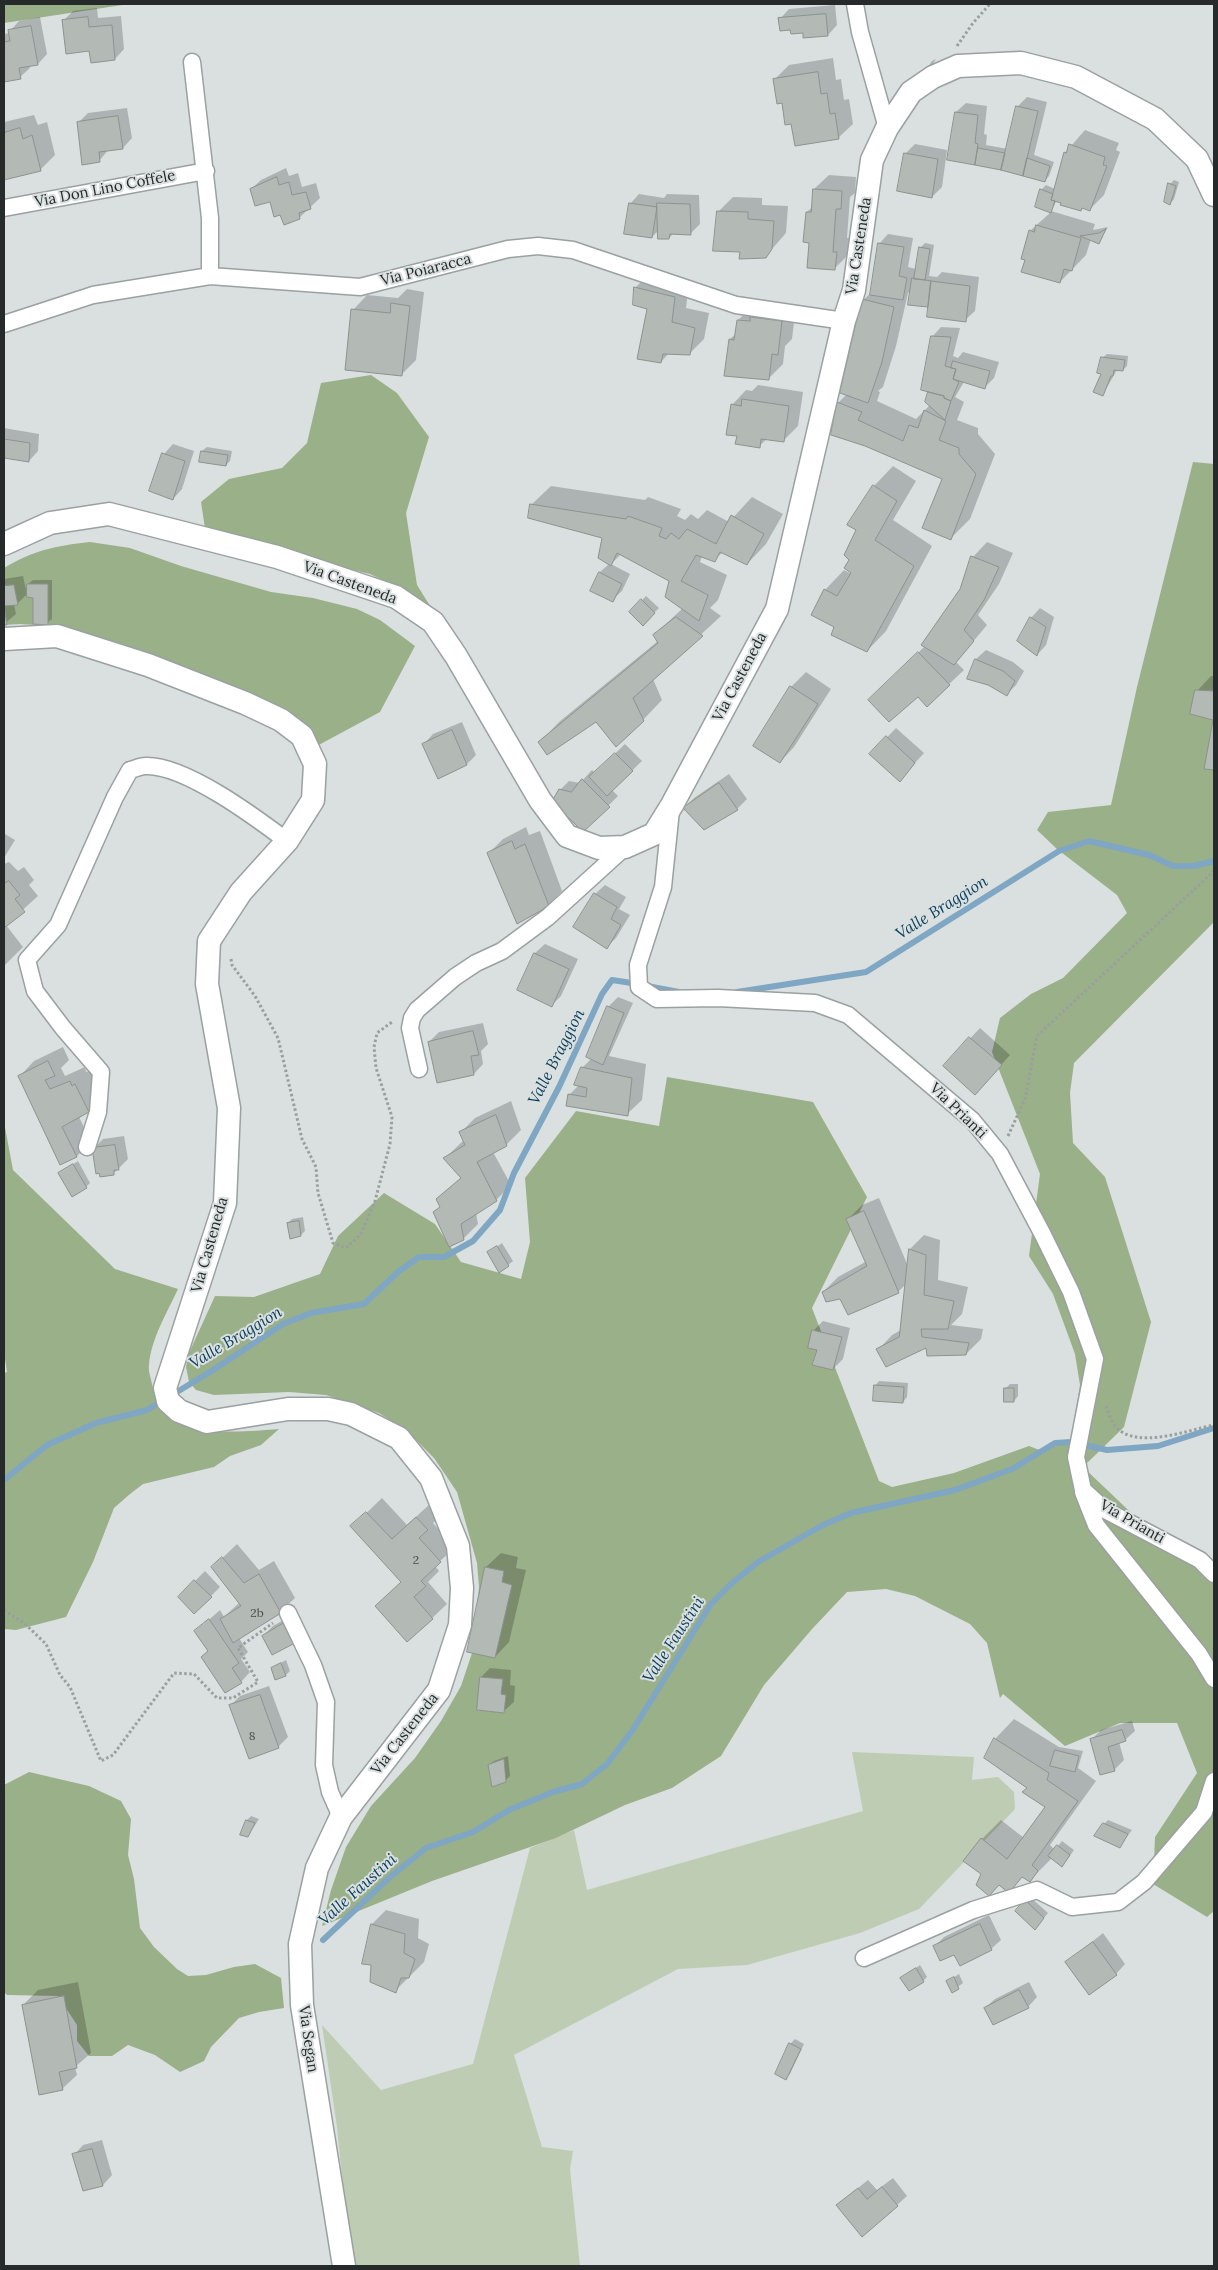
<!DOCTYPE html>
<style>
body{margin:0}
#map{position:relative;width:1218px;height:2270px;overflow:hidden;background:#d9e0df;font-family:Lora,serif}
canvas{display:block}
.frame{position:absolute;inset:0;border:5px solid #272a2a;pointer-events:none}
</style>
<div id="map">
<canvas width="1218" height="2270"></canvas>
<div class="frame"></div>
</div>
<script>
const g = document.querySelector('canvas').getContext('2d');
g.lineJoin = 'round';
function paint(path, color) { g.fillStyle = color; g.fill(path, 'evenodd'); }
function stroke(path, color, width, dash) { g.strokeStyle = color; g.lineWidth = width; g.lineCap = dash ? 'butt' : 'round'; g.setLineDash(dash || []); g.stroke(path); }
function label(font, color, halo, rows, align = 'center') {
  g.font = font + ' Lora,serif'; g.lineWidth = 4; g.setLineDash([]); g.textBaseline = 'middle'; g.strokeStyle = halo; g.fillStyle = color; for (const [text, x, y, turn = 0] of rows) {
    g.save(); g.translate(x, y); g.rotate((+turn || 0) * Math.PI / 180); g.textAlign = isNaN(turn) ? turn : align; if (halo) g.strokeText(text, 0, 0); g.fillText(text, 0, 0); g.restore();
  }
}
paint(new Path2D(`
 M852,1752L974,1757L972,1780L998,1777L1014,1792L1015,1809L919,1909L860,1933L747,1965L678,1969L514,2055L542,2147L573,2151L570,2169L580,2266H355L348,2234L337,2127L322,2025L381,2090L473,2064L530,1848L574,1830L587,1890L863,1811Z`), '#beccb3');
paint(new Path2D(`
 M4,4H129L4,23Z
 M371,375L397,393L429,437L406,513L417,585L437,617L399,588L370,574L206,535L201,502L229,479L282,468L307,443L321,383Z
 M1193,462L1214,464V922L1074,1063L1070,1093L1073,1143L1105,1177L1151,1322L1124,1427L1083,1467L1144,1525L1214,1575V1911L1207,1917L1153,1884L1155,1837L1197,1773L1177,1723H1120L1065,1746L1003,1694L1000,1698L987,1643L970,1624L915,1596L886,1589L847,1592L813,1628L764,1685L721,1756L672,1788L625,1805L556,1838L432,1881L322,1926L331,1890L346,1847L371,1806L415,1758L441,1721L461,1686L473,1650L479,1587L477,1563L457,1492L434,1458L407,1431L379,1413L326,1395L289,1392L214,1395L196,1390L189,1382L186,1367L188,1355L215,1296L254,1297L320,1274L338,1236L384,1193L435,1224L461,1262L521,1279L530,1242L525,1178L576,1111L659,1126L667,1077L813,1102L867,1197L812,1308L879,1481L892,1487L954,1473L1029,1446L1042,1451L1055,1442L1071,1440L1080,1385L1075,1354L1053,1294L1029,1256L1040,1174L992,1052L1000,1018L1031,994L1063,978L1127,913L1117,895L1057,849L1037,830L1048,812L1111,805L1137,687Z
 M90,542L130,548L181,566L271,592L313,598L357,609L380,620L415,646L380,712L315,747L52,626L20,624L4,625V568C34,550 55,546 90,542Z
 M4,1122L13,1170L115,1269L178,1289C167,1313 151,1339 149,1365C148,1371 151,1378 152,1384C164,1442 234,1432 279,1429L261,1445L230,1456L214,1467L143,1484L130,1494L114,1508L93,1562L66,1617L16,1630L4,1629V1373L7,1372L4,1352Z
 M29,1772L89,1786L121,1801L131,1819L128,1855L134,1879L140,1928L154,1947L177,1969L188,1976L206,1975L234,1967L255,1964L281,1978L284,2008L259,2012L239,2018L211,2047L204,2061L180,2072L155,2055L128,2045L112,2056H89L77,2041V2025L58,1996L7,1995L4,1992V1785Z`), '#9ab089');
paint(new Path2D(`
 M835,5L837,25L828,35L791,29L780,19L789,9Z
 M97,8L98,18L121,16L124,49L115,59L91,50L63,21L73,11Z
 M40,17L47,54L38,64L29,65L30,68L20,77L4,81V34L10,33V31L19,21Z
 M833,58L836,80L841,79L844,100L849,99L853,124L838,138L783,101L775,79L789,65Z
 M936,59L932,66L928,67L932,61Z
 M1027,97L1047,102L1034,155L1054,162L1049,176L1045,181L976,164L948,159L956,112L966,103L987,106L984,134L987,135L986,145L1008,149L1017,107Z
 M127,108L132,138L123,148L109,149L99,161L78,123L88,113Z
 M34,115L38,125L47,122L55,155L40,170L5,179L4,122Z
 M1085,130L1119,143L1116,150L1120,152L1104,195L1090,209L1083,207L1081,210L1062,204V202L1057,200L1051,211L1095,224L1093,230L1108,227L1099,242L1091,239L1086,255L1060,282L1023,271L1026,259L1022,258L1030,231L1051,212L1037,206L1041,190L1046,185L1055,189L1065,153Z
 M915,144L947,150L942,187L932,197L905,154Z
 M286,168L289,176L298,173L302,187L316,183L320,198L299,218L251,189L261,180Z
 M829,175L856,177L855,193L850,197L847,238H851L849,254L834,269L811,242L807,212L813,206L814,189Z
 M1174,180L1179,182L1174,199L1170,204V184Z
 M639,194L664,198L667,194L699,195L700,224L690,234L674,233L669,238L659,230L652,237L630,204Z
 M733,197L762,198V205L788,206L786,233L765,257L742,251L718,212Z
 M888,234L913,238L908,267L916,269L920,248L925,243L934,245L929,276L937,277L942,272L979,277L975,311L965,320L929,303L927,306L912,289L908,293L896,346L883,387L878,391L880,392L877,401L916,419L930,405L926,401L929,391L932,337L941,327L960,328L953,356L958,358L963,352L999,362L994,378L985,387L964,382L955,397L964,402L957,420L978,428V434L995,454L970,519L951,538L943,478L865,445L838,403L847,394L863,300L872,292L879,244Z
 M650,273L689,283L686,308L709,313L704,339L689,354L669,353L661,362L648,309L635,288Z
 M407,289L424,292L416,360L401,375L353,310L367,295L398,298Z
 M753,306H796L792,339L785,346L783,364L768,379L730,339L737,333L738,320Z
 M1107,354L1128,356L1127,366L1123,370H1117L1103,394L1102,358Z
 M758,385L803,392L798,426L783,441L767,439L759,446L738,435L732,405L746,390L752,391Z
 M4,428L39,434L38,451L29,461L4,457Z
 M173,444L194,451L182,489L173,499L164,454Z
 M207,447L232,451L230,461L226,465L202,451Z
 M893,466L916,481L893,520L932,546L886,631L867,651L835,627L825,590L844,570L853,575L851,560L858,530L874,486Z
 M551,486L645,500L648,497L681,509L677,516L685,520L691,514L698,519L707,510L729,522L752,497L783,514L766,544L747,564L723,552L714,560L702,556L700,562L727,575L718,600L710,608L721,616L653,679L662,700L643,720H596L540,742L559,722L658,641L654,635L683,608L670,580L621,554L611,564L630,574L622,591L612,600L592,590L600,572L609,564L603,537L531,505Z
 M987,542L1013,553L999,584L978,615L987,625L956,662L964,670L927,705L918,695L884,686L925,646L961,589L973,557Z
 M23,576L27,594L17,604H14L16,614L4,624V579Z
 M33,580H52V619L47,623L28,584Z
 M646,596L659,608L643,624L631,612Z
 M1040,608L1054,617L1046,645L1037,655L1031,618Z
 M986,650L1013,662L1024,671L1016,685L1007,694L989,684L968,678L976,659Z
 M806,672L831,689L794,747L780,762L791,687Z
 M1211,676H1214V719L1191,713L1197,691Z
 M462,722L476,755L467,764L424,744L433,734Z
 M896,728L924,753L900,780L871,754Z
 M625,744L642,761L612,790L618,796L583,831L560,790L569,781L580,783L592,770L595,773Z
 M729,774L747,799L737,809L704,829L684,808L694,798Z
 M526,827L529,835L540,831L562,891L548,905L488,854L503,839Z
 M5,834L15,840L4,858V835Z
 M9,862L18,871L24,867L34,880L29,885L38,896L6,925L23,947L4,966V864Z
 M605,885L626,897L619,909L630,915L616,938L607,947L595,894Z
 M545,944L578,959L561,996L552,1005L519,990L535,953Z
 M618,997L633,1003L609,1056L646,1064L642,1100L627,1114L569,1095L579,1085L582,1068L592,1058L608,1007Z
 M483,1023L488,1044L481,1051L483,1064L474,1074L429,1042L439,1032Z
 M980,1028L1010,1055L984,1084L944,1066Z
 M63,1047L69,1060L61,1068L65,1076L85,1067L86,1072L90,1071L103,1097L89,1111L79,1117L91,1142L77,1156L61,1164L20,1076L34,1061Z
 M511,1101L521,1130L506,1145L493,1152L511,1185L496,1200L476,1213L478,1224L463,1239L437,1199L462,1177L445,1158L464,1140L461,1132L475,1118Z
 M124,1136L128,1159L113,1174L93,1149L103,1139Z
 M78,1161L90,1183L86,1187L60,1173Z
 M879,1198L908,1266L910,1249L924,1235L940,1240L938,1280L968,1287L962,1314L951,1325L983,1329L981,1339L966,1354L927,1346L878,1350L892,1335L901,1330L906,1284L898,1292L840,1298L823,1292L838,1277L867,1261L848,1219L862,1205Z
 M303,1217L305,1231L301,1235L288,1223L292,1219Z
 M502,1243L513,1261L508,1265L488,1253Z
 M823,1321L850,1328L843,1359L833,1369L818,1349L814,1330Z
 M879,1381L908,1383L907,1397L903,1402L875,1386Z
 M1010,1384H1018V1396L1014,1401L1006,1388Z
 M382,1498L407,1525L431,1503L442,1515L433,1523L455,1547L435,1566L439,1571L428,1582L447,1604L408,1641L402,1582L352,1527Z
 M237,1544L259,1570L274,1561L295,1598L280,1612L239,1638L248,1652L241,1659L250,1672L241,1682L209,1650L196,1631L220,1610L224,1617L240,1602L213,1567Z
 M501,1553L518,1557L516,1568L526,1570L509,1642L495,1657L468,1651L486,1567Z
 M205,1571L220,1587L211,1596L179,1597Z
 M294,1614L304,1632L263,1636L273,1626Z
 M286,1660L290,1671L286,1675L272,1668Z
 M490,1668L511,1670L510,1685L515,1686L514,1702L504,1711L481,1677Z
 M269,1686L288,1737L278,1747L230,1706L240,1696Z
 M1014,1719L1059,1747L1083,1751L1078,1768L1096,1781L1050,1845L1055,1850L1062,1841L1074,1850L1066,1861L1052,1858L1030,1880L1023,1876L1009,1891L982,1873V1839L1001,1820L1024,1838L1046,1806L1029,1788L985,1757L995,1739Z
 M1132,1721L1135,1731L1125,1740L1119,1742L1124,1760L1114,1770L1091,1740L1101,1730Z
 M508,1756L510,1776L505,1781L489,1766L494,1761Z
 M251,1816L259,1819L248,1836L247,1820Z
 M1108,1820L1132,1830L1120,1846L1104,1824Z
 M1030,1897L1048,1913L1039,1924L1017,1911Z
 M386,1910L419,1919L418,1938L429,1944L424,1962L395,1991L372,1924Z
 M989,1915L1001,1940L991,1949L955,1953L935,1946L944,1937Z
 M1103,1933L1125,1964L1116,1974L1067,1962Z
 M920,1965L927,1977L923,1981L902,1978Z
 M959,1974L963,1983L952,1991L948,1981Z
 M78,1982L91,2053L75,2067L77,2075L62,2089L23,2005L38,1990Z
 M1029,1982L1037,1997L1028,2007L985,2008L995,1999Z
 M795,2039L804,2044L790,2074L786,2078L790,2044Z
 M102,2140L112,2175L103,2185L84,2190L74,2155L83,2145Z
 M893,2178L907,2196L897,2205H837L868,2180L877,2190Z`), '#0003');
stroke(new Path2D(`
 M647,986L679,992
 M737,992L866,972L1059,851L1089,841L1149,855L1173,866H1194L1214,861
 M4,1480L47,1445L96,1423L147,1410L210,1372L283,1324L311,1313L364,1304L399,1271L419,1257H444L473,1241L500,1210L514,1173L559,1087L602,994L612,980L638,984
 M323,1940L389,1878L426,1848L473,1832L509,1810L553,1792L582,1784L607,1764L632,1731L711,1604L732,1583L758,1562L823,1525L851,1513L955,1490L1012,1469L1055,1443L1071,1442L1107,1450L1158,1446L1214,1428`), '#7fa6c3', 6);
const building = new Path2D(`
 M826,14L828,36L803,38V33L791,34L790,30L780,31L778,18Z
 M88,17L89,27L112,25L115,60L91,63L89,51L66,54L62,20Z
 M31,26L38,65L19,68L21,79L4,82V42L10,41L8,30Z
 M818,72L821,94L827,93L830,114L835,113L839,139L795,146L791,124L785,125L782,103L777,104L773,79Z
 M1016,106L1038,111L1023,176L1001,170Z
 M955,112L978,115L975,143L978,144L975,165L947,160Z
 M118,116L123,149L99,152L100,162L82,165L77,122Z
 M20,128L23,139L32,135L41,171L4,180V133Z
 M1069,144L1105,157L1103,165L1107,166L1090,211L1082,208L1081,211L1060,205L1061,203L1051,200L1064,152L1066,153Z
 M978,148L1005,153L1001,170L975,165Z
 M904,153L938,159L932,198L897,191Z
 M1027,158L1050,166L1045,182L1023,176Z
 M277,177L279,185L289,182L292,195L306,192L311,209L299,213L300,219L284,225L280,215L274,217L270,202L255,206L250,189Z
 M1168,183L1176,186L1170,205L1164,202Z
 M813,189L842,191L841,209H836L833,252H837L835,270L807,268L809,243L803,242L806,212H811Z
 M1040,189L1053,194L1051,200L1055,201L1051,213L1035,207Z
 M629,203L657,207L652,238L624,234Z
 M657,203L690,204L691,235L670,234L669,239H658Z
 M717,211L748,212V219L774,221L772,249L766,258L739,259L740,252L713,251Z
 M1036,225L1081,238L1072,271L1064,269L1060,283L1021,272L1025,260L1021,259L1029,230L1034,232Z
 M1106,229L1099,244L1080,236L1099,233Z
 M878,243L904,247L899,276L907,278L903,300L870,295Z
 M919,247L930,249L925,280L914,279Z
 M912,278L931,281L928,307L908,305Z
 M931,281L970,286L966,322L927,317Z
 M634,287L675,297L672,322L695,328L690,355L663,354L661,363L637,359L647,309L633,305Z
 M862,299L894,307L882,362L868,403L840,393Z
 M391,303L410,306L402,376L345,370L351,309L390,313Z
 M750,317L782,321L778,355L772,354L769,380L724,376L729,339L734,340L737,320L750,321Z
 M931,336L951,337L945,366L956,369L953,379L959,382L951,401L944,398V396L921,390Z
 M1101,357L1125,360L1123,371L1114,370L1113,376H1111L1103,396L1093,392L1101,374L1097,373Z
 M953,361L990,371L985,389L953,379L956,369L951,368Z
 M928,392L944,396V398L951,401L945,420L925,402Z
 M742,399L789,406L784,442L761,439L760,448L735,444L737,436L726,435L731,404L741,406Z
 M837,402L862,412L858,420L903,441L909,425L918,428L924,410L946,421L939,440L959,448V454L976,474L951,540L922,528L942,479L865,446L831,435Z
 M4,439L30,443L29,462L4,458Z
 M201,451L228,455L226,466L199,462Z
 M162,453L185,461L173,500L149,491Z
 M873,485L897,501L875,540L914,566L867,652L831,635L834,627L811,615L824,589L837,596L851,573L844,568L849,560L844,555L856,530L847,525Z
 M530,504L626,519L628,516L662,528L659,536L666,539L671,533L679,539L687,529L716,544L731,515L764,534L747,565L720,552L715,562L696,555L681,581L708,595L699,621L665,597L669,581L617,553L611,566L598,558L602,538L528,518Z
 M971,556L999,567L984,600L964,630L974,641L954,665L921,645L960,589Z
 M599,572L622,584L613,602L590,591Z
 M27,584H48V625L33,624V598L27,597Z
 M14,585L18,605L4,606L7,625H4V586Z
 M641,599L655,613L643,626L629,612Z
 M676,617L703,636L633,698L644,721L616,747L596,722L547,755L538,742L658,643L653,635Z
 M1030,617L1046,627L1037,656L1017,641Z
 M918,652L950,685L927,707L918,697L889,722L868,700Z
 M975,659L1003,671L1015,681L1007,696L988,685L967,679Z
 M790,686L818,704L780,763L753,746Z
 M1195,690L1214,691V770L1204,769L1213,720L1190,714Z
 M452,730L467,765L438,779L422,744Z
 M886,736L915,763L900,782L869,754Z
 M615,753L633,771L607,796L589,777Z
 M582,779L610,807L583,832L552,801L559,789L571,792Z
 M719,783L738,810L704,830L683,808Z
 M512,841L515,849L525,844L549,906L517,924L487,853Z
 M9,881L20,895L15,899L25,912L4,928V884Z
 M594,893L617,907L611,919L621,925L607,949L573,927Z
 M534,953L569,969L552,1007L517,990Z
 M607,1006L624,1013L603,1065L586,1057Z
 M473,1031L479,1055L471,1056L474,1075L437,1083L428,1042Z
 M969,1037L1002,1065L975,1095L943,1066Z
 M48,1061L55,1076L45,1080L50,1089L70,1081L72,1086L75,1084L89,1112L62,1127L77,1157L60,1165L18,1076Z
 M581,1067L632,1078L628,1116L566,1106L568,1094L586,1097L587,1088L574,1085Z
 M496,1115L507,1146L477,1162L497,1201L461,1224L464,1240L449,1247L433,1212L440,1207L436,1199L461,1178L443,1158L465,1145L459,1132Z
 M115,1145L119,1170H114V1175L100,1177L99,1173L96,1174L92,1148Z
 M73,1164L87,1188L72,1197L58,1173Z
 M864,1211L899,1293L848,1315L840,1299L826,1302L822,1292L867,1266L846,1219Z
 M299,1221L301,1236L290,1239L287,1223Z
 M497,1246L509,1266L499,1273L487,1252Z
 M909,1249L926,1255L924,1295L954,1301L948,1329H921L922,1337L969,1343L966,1355L927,1356L926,1348L886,1367L876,1349L899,1337Z
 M812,1330L842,1337L833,1370L812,1365L817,1350L808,1348Z
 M874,1385L904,1387L903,1403L873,1401Z
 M1004,1388H1014V1402H1004Z
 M366,1512L392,1539L416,1517L428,1530L419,1538L441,1562L421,1581L426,1586L414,1597L433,1619L407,1642L375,1606L401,1582L350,1526Z
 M222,1557L244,1583L259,1574L281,1613L233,1643L220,1619L241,1606L211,1567Z
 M485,1567L504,1571L502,1582L512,1585L495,1658L467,1652Z
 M194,1580L212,1597L194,1614L178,1597Z
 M209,1619L239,1663L232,1668L242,1683L225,1693L201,1657L208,1651L194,1631Z
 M284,1623L295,1643L272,1655L262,1636Z
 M281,1663L286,1676L275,1680L271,1668Z
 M480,1677L503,1679L501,1694L506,1695L504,1713L477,1710Z
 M260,1695L279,1748L249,1759L229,1705Z
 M1122,1730L1126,1741L1108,1747L1115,1771L1100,1775L1090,1739Z
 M994,1738L1049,1773L1047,1780L1078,1801L1032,1865L1038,1871L1030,1882L1022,1877L1009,1893L999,1885L989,1896L976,1885L981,1874L963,1861L981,1838L1007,1859L1045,1807L1022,1792L1027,1788L984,1758Z
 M1055,1750L1079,1756L1075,1772L1050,1766Z
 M504,1759L506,1782L492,1787L488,1765Z
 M246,1820L255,1823L248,1837L240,1835Z
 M1103,1823L1128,1834L1120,1848L1094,1836Z
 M1057,1845L1070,1855L1062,1867L1048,1856Z
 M1025,1900L1044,1918L1035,1930L1015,1911Z
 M371,1924L405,1934L404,1953L415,1959L409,1978H401L396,1993L370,1982L371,1965L362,1964Z
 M980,1924L992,1950L960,1966L954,1955L940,1961L933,1946Z
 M1093,1942L1117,1975L1089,1995L1065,1962Z
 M916,1968L924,1982L909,1991L900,1978Z
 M954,1977L959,1989L952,1993L946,1981Z
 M1019,1990L1029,2008L993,2025L984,2008Z
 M64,1996L77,2068L59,2072L63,2090L39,2095L22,2005Z
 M789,2043L801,2049L786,2080L775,2074Z
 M92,2149L103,2186L83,2191L72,2154Z
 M882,2187L898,2206L862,2237L836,2205L858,2188L867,2199Z`);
paint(building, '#b3b9b5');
stroke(building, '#8d928f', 1);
const street = new Path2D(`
 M855,4L860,32L887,128
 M192,62L210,218V276
 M4,208L206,171
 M4,324L93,295L210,276L360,287L508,249L538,246L573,250L736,305L844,321
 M671,810L663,887L638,965L639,987L657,999L718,998L815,1003L848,1015L972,1120L1000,1154L1042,1233L1071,1292L1095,1359L1076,1457L1083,1490L1105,1510L1200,1560L1214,1574
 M419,1069L410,1028L412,1018L417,1010L455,977L476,963L502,951L548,917L625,847
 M87,1147L98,1112L101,1072L63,1028L35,991L27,960L58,925L115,797L130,770C135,769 140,766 145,766C184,764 255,817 287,841
 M1083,1492L1096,1525L1199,1654L1214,1679
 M288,1613L313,1665L326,1702L324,1765L330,1792L341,1817
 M864,1958L973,1910L1037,1890L1072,1907L1118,1902L1144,1882L1204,1812L1214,1781`);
const secondary = new Path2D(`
 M4,544L50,523L109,514L277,557L396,597L433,622L456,656L540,800L567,836L599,848L625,847L654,834L672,805L777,609L844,321L854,290L872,160L887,128L911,92L933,77L958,66L1021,63L1076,77L1155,119L1197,159L1214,195
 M4,639L57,636L148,665L245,703L281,720L302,736L315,764L313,800L287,841L241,892L209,941L207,984L229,1108L225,1203L165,1388L168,1401L179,1411L207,1422L288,1409H328L351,1414L399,1438L431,1478L458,1546L462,1588L460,1625L439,1690L341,1817L317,1868L300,1944L302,2005L344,2266`);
stroke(street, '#9aa1a0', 19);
stroke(secondary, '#9aa1a0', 25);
stroke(new Path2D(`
 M957,46L973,23L990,4
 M231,959L232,965L255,996L278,1038L302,1139L316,1167L318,1193L333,1243L346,1248L361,1234L375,1201L390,1144L392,1117L376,1068L374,1047L377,1033L392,1022
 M1008,1136L1025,1099L1037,1036L1214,871
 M1106,1406C1108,1412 1111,1422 1116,1427C1137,1450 1188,1430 1214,1425
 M4,1610L24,1623L46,1644L60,1675L70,1687L101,1761L113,1755L174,1673L194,1674L217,1698H233L258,1682L238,1648L273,1623`), '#999f9e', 3, [2.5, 2.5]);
stroke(street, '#fff', 16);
stroke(secondary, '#fff', 22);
label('12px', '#4a4e4d', null, [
 ["2",416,1561],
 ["2b",257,1614],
 ["8",252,1737]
]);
label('15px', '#272a2a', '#d9e0df', [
 ["Via Don Lino Coffele",105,189,-11],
 ["Via Casteneda",859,246,-81],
 ["Via Poiaracca",426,270,-14],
 ["Via Casteneda",350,583,20],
 ["Via Casteneda",740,677,-62],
 ["Via Prianti",958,1111,44],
 ["Via Casteneda",210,1245,-74],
 ["Via Prianti",1132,1522,30],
 ["Via Casteneda",405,1734,-52],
 ["Via Segan",308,2039,82]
]);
label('italic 16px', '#0b3e5c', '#d9e0df', [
 ["Valle Braggion",942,908,-32],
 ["Valle Braggion",557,1057,-63],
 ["Valle Braggion",236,1338,-31],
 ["Valle Faustini",674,1640,-57],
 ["Valle Faustini",358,1890,-42]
]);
</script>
